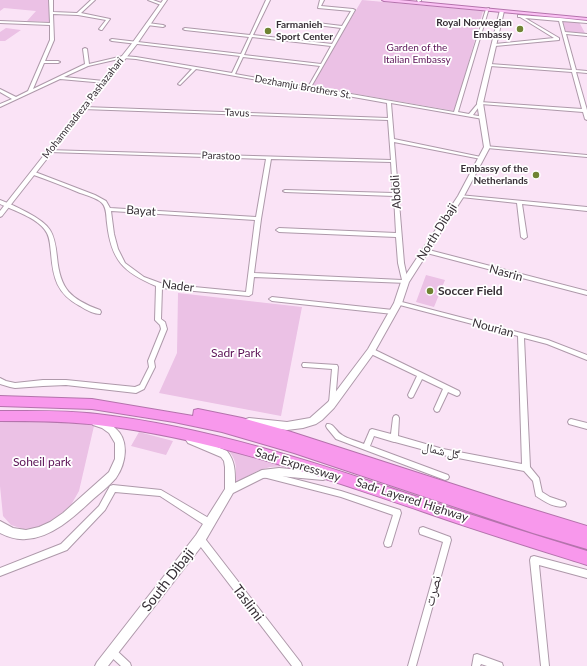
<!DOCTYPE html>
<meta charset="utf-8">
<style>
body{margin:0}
canvas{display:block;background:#fae3f6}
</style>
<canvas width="587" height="666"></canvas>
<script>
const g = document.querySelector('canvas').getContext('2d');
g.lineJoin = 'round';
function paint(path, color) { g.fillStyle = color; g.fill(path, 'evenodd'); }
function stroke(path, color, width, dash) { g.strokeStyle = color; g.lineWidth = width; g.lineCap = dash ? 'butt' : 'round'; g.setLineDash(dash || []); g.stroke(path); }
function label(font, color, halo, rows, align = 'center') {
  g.font = font + ' Lato,"Noto Naskh Arabic",sans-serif'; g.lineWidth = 3.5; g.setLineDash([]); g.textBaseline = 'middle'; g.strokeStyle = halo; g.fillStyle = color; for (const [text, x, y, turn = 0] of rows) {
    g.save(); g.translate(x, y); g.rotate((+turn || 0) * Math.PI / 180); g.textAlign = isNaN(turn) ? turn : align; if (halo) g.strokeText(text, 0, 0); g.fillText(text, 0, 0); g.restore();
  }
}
paint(new Path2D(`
 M0,0H49V22L27,21L36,11L4,8L0,11Z
 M362,0L483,11L455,111L311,86Z
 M563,21L579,22L585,33L566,32Z
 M6,28L21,30L5,41H0V32Z
 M426,275L445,280L434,307L416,302Z
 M178,293L302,307L281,416L159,393L177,353Z
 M0,420H68L94,426L79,491L71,505L51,522L37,528L23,529L11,525L3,516L0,486Z
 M139,432L173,441L166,455L131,446Z
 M228,450L285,466L270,467L257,471L234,484C237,471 238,461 228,450Z`), '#ebc1e5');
const street = new Path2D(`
 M49,0H53V12L77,13L91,0H95L81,13L110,19L102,30H101L99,29L106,20L78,15L53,14L54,40L45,61H58L60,62L58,63H44L33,89L85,64L83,49L85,48L87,49L89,64L123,56L136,57L232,73L240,56L112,41L110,40L112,39L241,54L249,37L185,30L183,29L185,28L250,35L266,0H270L253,35L332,44L341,28L309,24L307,23L309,22L342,26L351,11L318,8L320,0H324L321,6L353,9L355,10L311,87L454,112L486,9L489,8L458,112L469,114L479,102H480L582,109L572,72L490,66L488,65L490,64L572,70L559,21L525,18L559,38V40L495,46L493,45L495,44L554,38L520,17H518V15L560,18L587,21V23L562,21L565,32L587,34V36L566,34L576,70L587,71V73L576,72L587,110V120L585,119L583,112L481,104L473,115L484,117L485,118L483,119L391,103L394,139L481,157L483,158L481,159L394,142L404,263L408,282L407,283L254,277L252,294L249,296L162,288L161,319L165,322L167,329L154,361L155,367L144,389L136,393L66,385L43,386L15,388L10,387L0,384V378L6,381L15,383L43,380H66L135,387L140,385L149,367L148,361L161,329L160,325L155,320L156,286C123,272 111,260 107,223C106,217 107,208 102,203C97,198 86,195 80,193C64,186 48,180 31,174V172H35L95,195L106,201L110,208L256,217L266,159L49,152L47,151V150L391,160L388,120L83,109V107H84L388,118L387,103L196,69L180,85L178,84L179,83L192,69L136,59L123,58L88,66L64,77L104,81L106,82L105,83L60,79L0,107V104L12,99L0,92V89L16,97L28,91L50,40V25L0,23V21L50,23ZM252,37L331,46L321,64L244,55ZM243,57L320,66L308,87L235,74ZM271,159L391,162L393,193L285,190L283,191L285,192L394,196L396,233L279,228L276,230L279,232L396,237L398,263L402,280L254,273L261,219ZM111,211L255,220L246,292L163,284L144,277L125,263L118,249L114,234Z
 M148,0H153L164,4L161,5Z
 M417,0H421V1L418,2Z
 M148,23L163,25L165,26L163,27L147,25L146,24Z
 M485,146L587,155V157L487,148L485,147Z
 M459,195L587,207V211L522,204L527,237L524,239L521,237L517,203L461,197L459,196Z
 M0,200C13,205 43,218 50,230C55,238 56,248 57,257C60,289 70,299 100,310L101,312L100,314C94,314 86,310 80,306C57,294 53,278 51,253C50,245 50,236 45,230C37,218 13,210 0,204Z
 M425,249L587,291V295L423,252L422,251L423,250Z
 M272,297L393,310L396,312L393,314L272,301L269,299Z
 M398,301L548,340L587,355V360L547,344L524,338L530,467L539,478L542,492L550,497L565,502L566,504L565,506C555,509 544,501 536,496L533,481L524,471L443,455L395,442H394L374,436L370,446L448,475L449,477L448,479L445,480L336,439L327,428L326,426L327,424C334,423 336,432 342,435C348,439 357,441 364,444L370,430L372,429L391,434L393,418L394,416L396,415L398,416L399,418L398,436L443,449L522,464L518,336L396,304L395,303Z
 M369,349H373L459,391L460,393L459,395L457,396L448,392L439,411L437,412L435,411L434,409L443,389L422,379L413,397L411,398L409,397L408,395L417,376L369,353L368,351Z
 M303,363H305L337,365L338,367L335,403L334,405L332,406L330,405L329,403L332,369L305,367H303L302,365Z
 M571,419L587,423V429L569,424L568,422L569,420Z
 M267,472L341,491L400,510L401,513L391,546L388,547L385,546L384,543L393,515L341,497L267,478L264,477L263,475L264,473Z
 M113,485L161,490L212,520L213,523L212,526L209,527L206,526L160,496L115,492L105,510L67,550L0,576V568L61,544L99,506L110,486Z
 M423,527L450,537L451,540L416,666H408L443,542L420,534L419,531L420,528Z
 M200,535L203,536L301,663L302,666H292L197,542L196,539L197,536Z
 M534,556L587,570V578L539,565L549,666H541L530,560L531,557Z
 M112,648L115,649L130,663L131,666H121L109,655L108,652L109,649Z
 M477,654L502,663L503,666H487L481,664L480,666H472L474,655Z`);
const secondary = new Path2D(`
 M163,0H167L137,44L2,216L0,217V211L133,42Z
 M500,10L504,11L483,103L490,147L464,196L409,282L402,303L374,353L334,408L322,420L316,424L303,428L287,430L246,425L244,422L246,419L249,418L287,422L310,418L328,402L368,349L394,303L401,282L458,196L484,147L477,103Z
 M96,418C103,421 110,423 115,428C130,440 126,464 116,478C109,486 99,494 91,501C74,517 51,538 26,539C18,540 8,537 0,533V521L13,528L26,530L39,527L50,522L63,513L109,472L115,459V443L109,433L102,428L93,425L91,422L93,419Z
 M191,436L227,451C235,461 235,471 235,483L262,470L279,468L323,472L326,473L328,476L326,479L323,480L279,476L263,478L233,493L204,543L108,666H95L97,662L196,535L225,489V467L224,461L221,457L188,443L186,440L188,437Z`);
const primary = new Path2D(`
 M382,0H399L587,18V20L384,1Z`);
const highway = new Path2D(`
 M0,396L92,399L193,416L194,410L198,409L242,418L285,430L505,501L587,526V549L533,533L294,453L222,432L174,422L92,409L0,406Z
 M0,411C33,411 65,410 97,414C208,427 314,462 418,497C474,516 531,534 587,551V565C533,548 478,531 424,512C318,476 210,438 98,425C65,421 33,421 0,421Z`);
stroke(street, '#ae99aa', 2);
stroke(secondary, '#ae99aa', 2);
stroke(primary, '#b473ac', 2);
stroke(highway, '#b473ac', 2);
paint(street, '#fff');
paint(secondary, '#fff');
paint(primary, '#fbc1f4');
paint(highway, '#f898ec');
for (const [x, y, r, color] of [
 [520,29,4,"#6f8333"],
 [268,31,4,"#6f8333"],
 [536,175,4,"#6f8333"],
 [430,291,4,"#6f8333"]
]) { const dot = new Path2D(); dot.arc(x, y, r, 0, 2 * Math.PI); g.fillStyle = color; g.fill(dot); stroke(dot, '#fff', 1.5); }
label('bold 10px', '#372f36', '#fff', [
 ["Royal Norwegian",512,23],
 ["Embassy",512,35],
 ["Farmanieh",276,25,"left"],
 ["Sport Center",276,37,"left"],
 ["Embassy of the",528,169],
 ["Netherlands",528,181]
], 'right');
label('10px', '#5b1256', '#fff', [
 ["Garden of the",417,48],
 ["Italian Embassy",417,60]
]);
label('10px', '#372f36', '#fff', [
 ["Dezhamju Brothers St.",303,87,10],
 ["Mohammadreza Pashazahari",83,108,-52],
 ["Tavus",237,113,2],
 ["Parastoo",221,156,2]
]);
label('12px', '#372f36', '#fff', [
 ["Abdoli",396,192,-94],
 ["Bayat",141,211,4],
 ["North Dibaji",437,232,-58],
 ["Nasrin",506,273,15],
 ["Nader",178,286,7],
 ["Nourian",493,328,15],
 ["گل شمال",441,451,13],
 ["Sadr Expressway",298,465,17],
 ["Sadr Layered Highway",412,500,18]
]);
label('bold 12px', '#372f36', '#fff', [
 ["Soccer Field",438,291]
], 'left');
label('12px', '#5b1256', '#fff', [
 ["Sadr Park",236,353],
 ["Soheil park",42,462]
]);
label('14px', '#372f36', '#fff', [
 ["South Dibaji",168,580,-52],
 ["نصرت",433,591,-75],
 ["Taslimi",248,603,53]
]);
</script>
